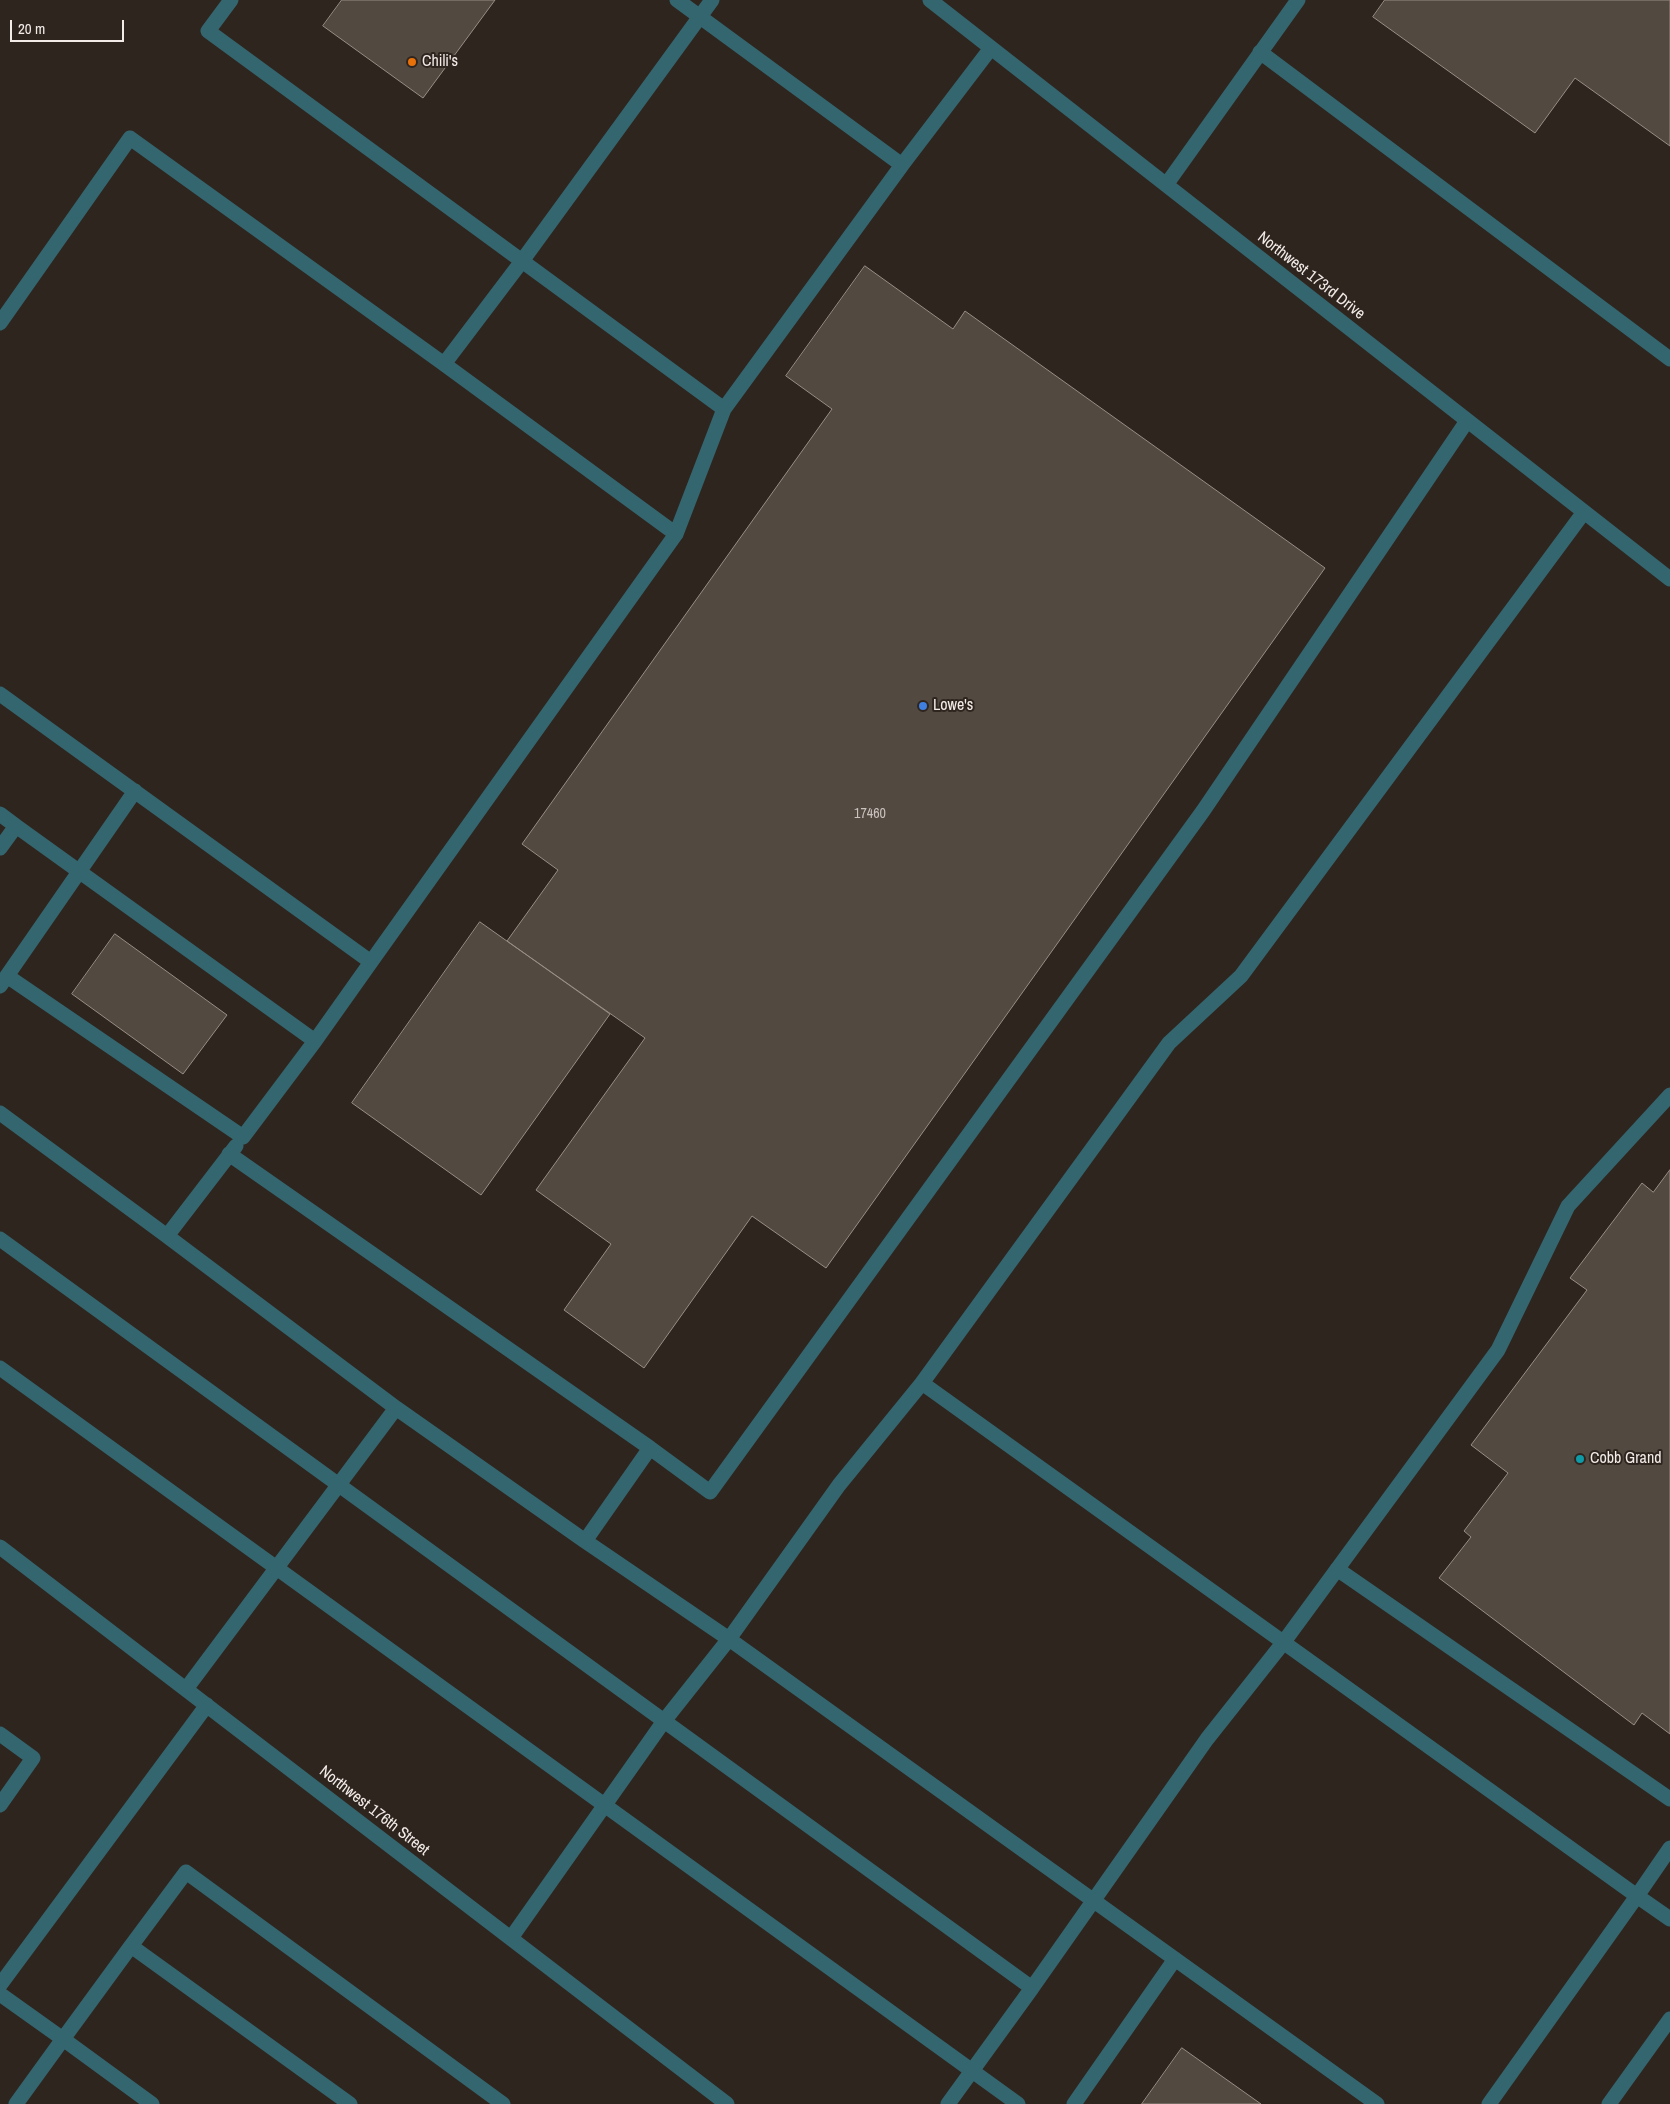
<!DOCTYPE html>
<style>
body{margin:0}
#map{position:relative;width:1670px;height:2104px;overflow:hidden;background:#2f251f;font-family:"Archivo Narrow",sans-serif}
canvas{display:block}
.scale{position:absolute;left:10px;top:20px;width:114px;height:22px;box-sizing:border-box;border:2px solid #f2ebe8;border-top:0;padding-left:6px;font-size:15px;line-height:18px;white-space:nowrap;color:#f2ebe8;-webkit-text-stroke:4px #2f251f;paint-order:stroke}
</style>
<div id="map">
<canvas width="1670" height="2104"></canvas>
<div class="scale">20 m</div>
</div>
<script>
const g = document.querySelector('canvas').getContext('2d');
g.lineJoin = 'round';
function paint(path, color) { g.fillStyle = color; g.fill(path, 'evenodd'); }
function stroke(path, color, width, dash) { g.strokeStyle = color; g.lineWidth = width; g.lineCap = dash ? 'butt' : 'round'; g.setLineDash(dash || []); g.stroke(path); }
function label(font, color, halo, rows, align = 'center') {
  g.font = font + ' "Archivo Narrow",sans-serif'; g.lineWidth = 4; g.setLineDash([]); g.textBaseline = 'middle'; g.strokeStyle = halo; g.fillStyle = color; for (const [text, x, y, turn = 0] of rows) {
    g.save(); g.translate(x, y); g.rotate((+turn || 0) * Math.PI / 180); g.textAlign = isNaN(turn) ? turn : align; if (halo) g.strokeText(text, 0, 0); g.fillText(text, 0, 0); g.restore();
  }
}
const building = new Path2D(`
 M342,0H495L423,98L323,26Z
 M1385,0H1670V146L1575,78L1535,133L1373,17Z
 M865,266L953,329L965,311L1325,568L826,1268L752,1216L644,1368L564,1310L611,1244L536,1190L645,1038L507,941L558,870L522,844L832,409L786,376Z
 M480,922L610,1014L481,1195L352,1103Z
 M115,934L227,1015L183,1074L72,994Z
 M1670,1170V1734L1642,1713L1634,1725L1439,1578L1471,1537L1464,1531L1508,1473L1471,1445L1587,1290L1570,1278L1642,1183L1653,1192Z
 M1182,2048L1261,2104H1142Z`);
paint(building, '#524941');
stroke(building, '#998e86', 1);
stroke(new Path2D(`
 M231,0L208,31L522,261L712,0
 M677,0L902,165L724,409L522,261L444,364L676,534L724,409
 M930,0L1670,579
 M1260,52L1670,359
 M902,165L991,48
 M1166,185L1298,0
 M0,323L130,138L444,364
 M0,694L371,962L676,534
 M0,814L16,826
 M0,848L16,826L315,1041L371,962
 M7,976L243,1137L315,1041
 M0,986L135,791
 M0,1113L167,1236L236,1146
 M229,1154L650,1448L585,1541L396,1408
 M167,1236L396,1408L186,1689
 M0,1239L1032,1988L948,2104
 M0,1368L1018,2104
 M922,1383L1169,1043L1241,976L1584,512
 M650,1448L710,1492L1203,811L1467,421
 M0,1547L727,2104
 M1337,1569L1670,1799
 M0,1734L33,1758L0,1805
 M1670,1848L1637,1896L1670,1919
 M511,1938L664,1721L729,1639L585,1541
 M131,1946L186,1872L503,2104
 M0,1985L207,1705
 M1032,1988L1207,1739L1283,1643L1498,1350L1568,1206L1670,1095
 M0,1994L63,2039L131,1946L350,2104
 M16,2104L63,2039L152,2104
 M1074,2104L1175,1959
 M1377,2104L729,1639L839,1485L922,1383L1637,1896L1489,2104
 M1609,2104L1670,2019`), '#346670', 15);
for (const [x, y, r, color] of [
 [412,62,5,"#e8710a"],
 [923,706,5,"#3f7fe0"],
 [1580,1459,5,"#0f9aa8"]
]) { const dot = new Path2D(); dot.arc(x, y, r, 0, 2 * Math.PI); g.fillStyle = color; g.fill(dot); stroke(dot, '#2f251f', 2); }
label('14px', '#cac2be', null, [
 ["17460",870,814]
]);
label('16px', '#f2ebe8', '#2f251f', [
 ["Chili's",422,62],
 ["Lowe's",933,706],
 ["Cobb Grand",1590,1459]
], 'left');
label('16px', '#f2ebe8', '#2f251f', [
 ["Northwest 173rd Drive",1311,276,38],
 ["Northwest 176th Street",374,1811,38]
]);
</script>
